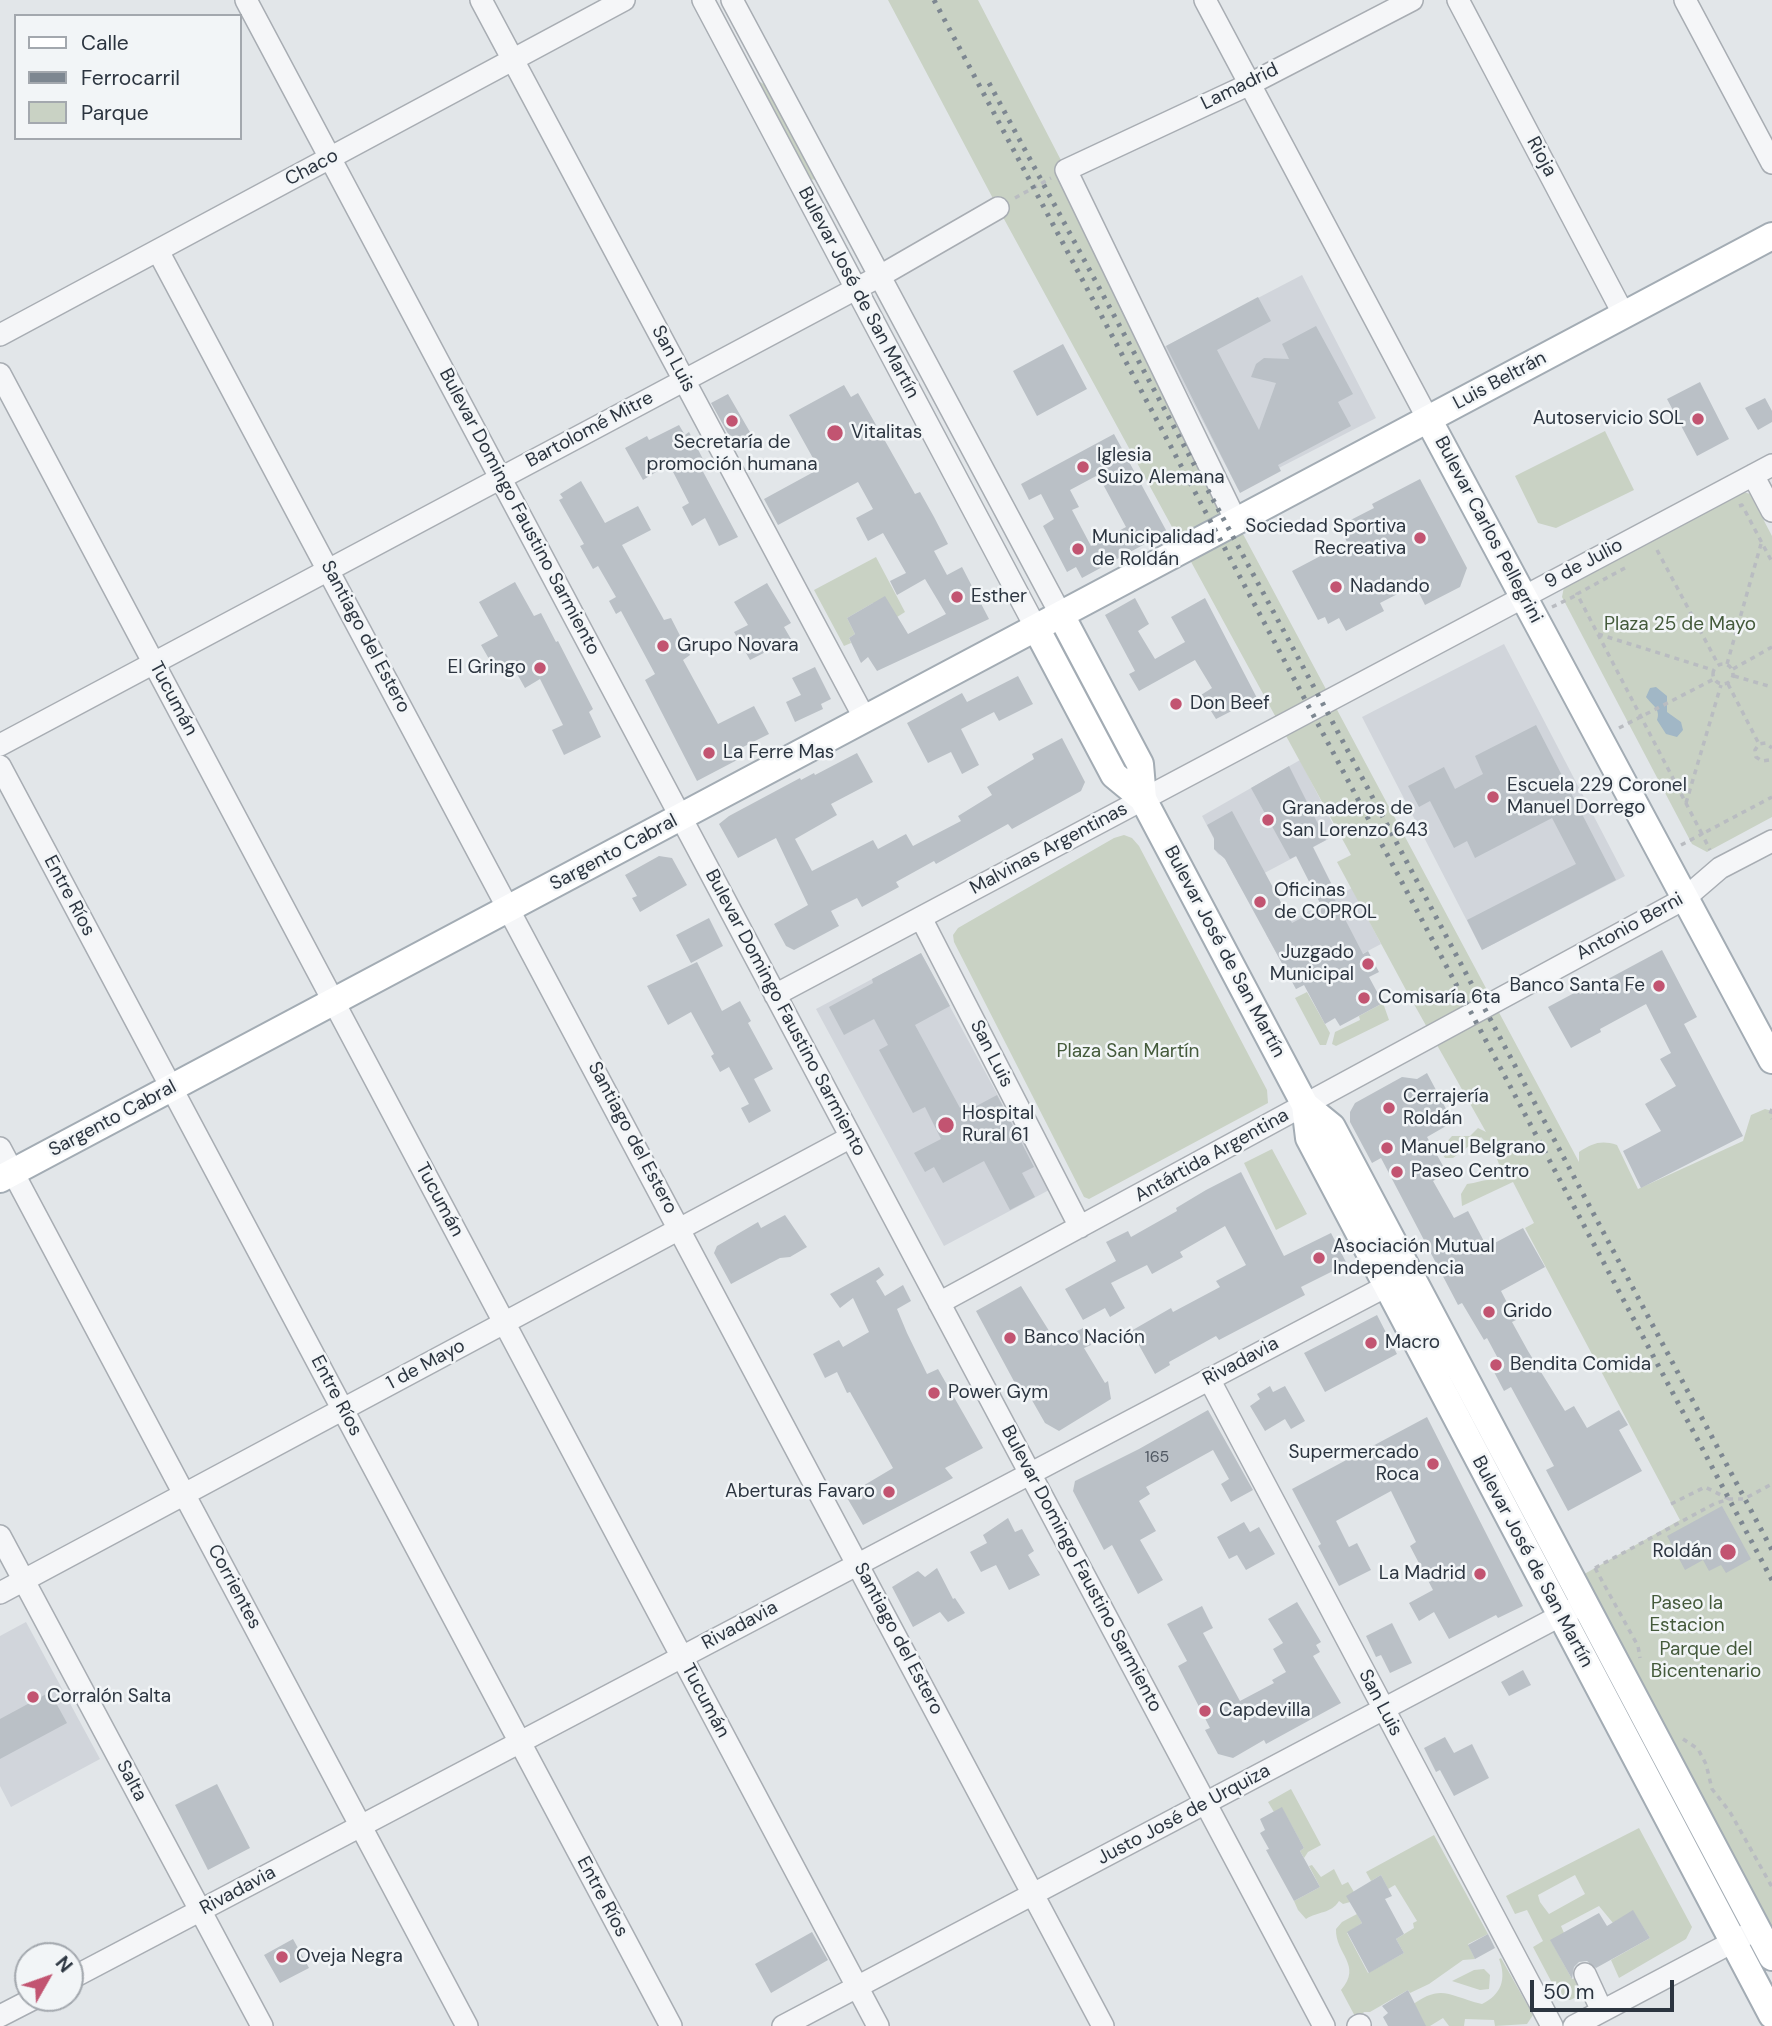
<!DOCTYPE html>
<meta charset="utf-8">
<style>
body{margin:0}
#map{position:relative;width:1772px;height:2026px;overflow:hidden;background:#e2e6e9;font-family:"DM Sans",sans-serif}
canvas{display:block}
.legend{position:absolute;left:14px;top:14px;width:228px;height:126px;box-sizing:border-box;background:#f2f5f7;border:2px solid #a3a8ae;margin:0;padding:9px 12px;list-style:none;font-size:21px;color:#2c3540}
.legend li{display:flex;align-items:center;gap:14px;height:35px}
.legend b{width:35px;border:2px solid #a3a8ae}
.north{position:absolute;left:14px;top:1942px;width:70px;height:70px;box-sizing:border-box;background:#f2f5f7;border:2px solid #a3a8ae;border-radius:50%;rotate:50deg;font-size:19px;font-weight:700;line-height:28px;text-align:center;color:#2c3540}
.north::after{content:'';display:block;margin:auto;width:24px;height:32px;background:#c25471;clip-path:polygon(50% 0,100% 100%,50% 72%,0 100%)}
.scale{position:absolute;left:1530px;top:1980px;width:144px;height:32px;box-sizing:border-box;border:4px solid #2c3540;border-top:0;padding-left:9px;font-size:21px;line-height:24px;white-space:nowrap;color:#2c3540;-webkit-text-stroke:5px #f2f5f7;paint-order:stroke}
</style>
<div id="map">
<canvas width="1772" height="2026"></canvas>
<ul class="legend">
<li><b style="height:9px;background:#fff"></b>Calle</li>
<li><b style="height:9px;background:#7d8791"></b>Ferrocarril</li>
<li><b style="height:19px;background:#c9d2c4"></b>Parque</li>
</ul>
<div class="north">N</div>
<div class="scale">50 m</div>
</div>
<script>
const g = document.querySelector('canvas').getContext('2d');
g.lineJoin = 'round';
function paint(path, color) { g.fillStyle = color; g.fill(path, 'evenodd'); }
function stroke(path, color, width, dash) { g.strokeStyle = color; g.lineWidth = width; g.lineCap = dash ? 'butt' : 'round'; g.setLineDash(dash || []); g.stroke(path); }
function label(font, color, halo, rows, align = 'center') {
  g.font = font + ' "DM Sans",sans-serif'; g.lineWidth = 5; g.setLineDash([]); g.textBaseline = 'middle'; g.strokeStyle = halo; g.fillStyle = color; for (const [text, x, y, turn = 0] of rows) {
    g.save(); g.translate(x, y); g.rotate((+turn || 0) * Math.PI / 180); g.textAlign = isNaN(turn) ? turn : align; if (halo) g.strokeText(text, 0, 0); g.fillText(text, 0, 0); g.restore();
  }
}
paint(new Path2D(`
 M1302,275L1376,418L1238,489L1164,347Z
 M1504,644L1625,876L1482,950L1362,717Z
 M1300,760L1338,834L1240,886L1224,857L1218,854L1214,849L1215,841L1202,816Z
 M1352,888L1381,944L1296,989L1266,934Z
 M921,953L1049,1190L944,1246L816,1009Z
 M26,1622L100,1759L11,1807L0,1786V1636Z`), '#d1d5db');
paint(new Path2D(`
 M888,0H978L1066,170L1236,521L1579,1162V1152C1593,1143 1601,1140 1617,1145L1638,1189L1743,1141L1751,1115L1765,1109L1772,1111V1957L1572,1581L1680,1520L1525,1228L1534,1223L1513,1182L1462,1206L1461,1194L1467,1184C1477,1183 1485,1179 1494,1180L1501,1174C1499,1158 1493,1149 1481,1137L1453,1158H1445L1442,1153L1445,1144L1452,1136H1470L1478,1128L1486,1132L1406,990L1337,862L1351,855L998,208Z
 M752,77L770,88L819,180L805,179Z
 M1605,431L1634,490L1556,528L1538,523L1515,476Z
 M1738,490L1750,494L1772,536V817L1707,852L1692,844L1562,597L1565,582Z
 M876,557L905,612L886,624L873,603L847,618L855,634L849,638L851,643L844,646L814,590Z
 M1124,835L1132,838L1139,846L1267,1090L1268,1103L1089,1199L1084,1197L954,942L953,935L958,928L1114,838Z
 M1307,992L1330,1033L1326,1045H1320L1295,998Z
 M1383,1003L1389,1020L1336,1046L1332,1044L1335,1032L1360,1020L1359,1016Z
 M1272,1149L1307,1214L1276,1230L1244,1163Z
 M1291,1789L1321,1845L1308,1852L1304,1858L1300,1851L1304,1848L1282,1808L1274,1812L1268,1802Z
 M1639,1828L1692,1927L1686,1939L1619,1978L1611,1960L1650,1938L1633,1911L1613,1923L1599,1906L1561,1926L1564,1933L1551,1941L1572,1979L1575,1978L1583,1994L1570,2000H1561L1533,1947L1543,1941L1527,1910L1515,1914L1506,1896ZM1575,1875L1585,1894L1549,1914L1540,1902L1538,1895Z
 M1434,1835L1488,1934L1468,1944L1475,1959L1463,1960L1429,1984L1410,1993L1408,1990L1370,2012H1364L1357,2020L1341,1990C1363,1965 1335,1954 1336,1929L1342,1922L1357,1914L1362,1923L1347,1933L1368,1973L1404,1953L1396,1939L1414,1928L1413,1923L1417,1921L1395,1885L1388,1889L1381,1875L1371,1881L1366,1872Z
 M1312,1865L1321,1877L1334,1869L1342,1885L1348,1882L1354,1892L1350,1902L1343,1904L1339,1901C1331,1914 1318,1911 1306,1919L1298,1910L1294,1901L1320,1887L1309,1866Z
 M1501,1958L1533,2015L1527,2024L1495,2026L1494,2020L1465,2019L1464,2026H1449L1443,2018L1430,2026H1418L1409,2007C1442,1983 1446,1995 1482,2004C1501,1995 1507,1979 1499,1959Z
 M1484,1969L1490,1975L1489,1989L1480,1990L1452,1981L1474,1970Z`), '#c9d2c4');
paint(new Path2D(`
 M1656,687L1667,696V712L1681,722L1683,730L1677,737L1666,734L1657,720C1661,709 1652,705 1646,697L1650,688Z`), '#a1b7c6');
paint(new Path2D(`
 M1258,297L1271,321L1217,350L1259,430L1276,383L1251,377L1256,364L1264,358L1289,359L1282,344L1316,326L1353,394L1338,402L1351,426L1278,465L1281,471L1240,493L1166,346Z
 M1063,344L1087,389L1037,416L1013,371Z
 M1700,382L1729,439L1697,456L1667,399Z
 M844,385L851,397L858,393L915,494L920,492L934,517L948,544L934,551L947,575L962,567L989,619L877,671L868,657L861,663L849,638L855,634L847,618L885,596L908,634L946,614L925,579L897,595L890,581L906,573L883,533L868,541L856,518L873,509L858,482L778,525L764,499L819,469L789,415Z
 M728,394L754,439L736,448L711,403Z
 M1765,398L1772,411V422L1758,430L1745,408Z
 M679,425L685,435L689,432L705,463L700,466L738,537L719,546L705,518L692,526L682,507L689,503L669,464L643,480L625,448L647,436L649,440Z
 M1114,434L1167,532L1082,578L1076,567L1067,572L1043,526L1054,519L1041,494L1029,500L1021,484ZM1098,475L1126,527L1091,546L1072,510L1079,507L1070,490Z
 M1420,479L1467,568L1460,587L1425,605L1415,585L1380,603L1384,611L1346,631L1339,618L1328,624L1325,617L1318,620L1292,571L1347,542L1339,526L1374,508L1372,504Z
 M581,481L605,523L638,506L651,530L622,545L664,620L671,618L690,655L683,660L718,724L754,706L769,734L735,751L739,759L697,781L645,680L655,674L621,611L616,614L609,601L616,597L598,566L593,569L580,546L584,544L559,500L563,498L560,494Z
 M515,582L534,616L541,613L556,642L558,641L593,709L589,712L601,737L564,755L552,730L563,725L540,679L525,688L512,665L497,673L481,645L498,636L479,602Z
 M767,583L791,623L784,627L791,639L750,660L734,632L748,625L734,602Z
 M1135,598L1149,624L1138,631L1155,659L1185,642L1171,617L1205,598L1257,698L1216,719L1201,695L1212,688L1195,660L1139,691L1129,674L1135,671L1105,615Z
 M815,667L831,699L821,704L823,709L795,722L786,702L801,695L792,678Z
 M1018,676L1033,704L999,721L994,712L961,729L979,765L962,774L951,752L928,763L907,723L962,693L967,702Z
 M1536,725L1616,880L1482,950L1467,920L1576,864L1552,818L1475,858L1467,841L1454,848L1430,801L1419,807L1408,786L1444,767L1455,789L1483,774L1475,756Z
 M1062,738L1085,782L1081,791L1012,829L1008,824L936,864L934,861L896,882L899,887L862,907L857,898L831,911L839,926L794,950L786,946L774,924L808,905L776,838L738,858L719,824L729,816L800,778L801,780L814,773L815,775L857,753L873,782L831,804L837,815L795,839L812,871L873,840L878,849L906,834L913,846L961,821L958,816L992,795L987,787L1034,759L1032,754Z
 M1289,766L1326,840L1313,847L1337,895L1333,896L1363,954L1368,951L1379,972L1369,977L1383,1003L1340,1026L1335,1018L1325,1024L1304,985L1296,989L1225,859L1214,849V838L1207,825L1232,811L1292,923L1322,907L1296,856L1290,859L1251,788Z
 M659,856L672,858L687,885L640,912L632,898L637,896L625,875Z
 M709,918L723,946L691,963L676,935Z
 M1662,950L1697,1017L1684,1024L1743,1136L1641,1188L1623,1151L1661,1131L1645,1104L1676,1086L1660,1059L1671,1053L1646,1004L1600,1029L1601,1032L1571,1048L1548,1007L1578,991L1580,994Z
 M921,953L950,1006L915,1025L960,1108L966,1104L969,1110L997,1095L1034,1167L1022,1173L1035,1197L1010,1210L984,1161L943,1183L934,1167L925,1172L914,1153L941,1139L925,1107L913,1113L879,1050L888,1045L874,1019L844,1035L829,1007L873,983L872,979Z
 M697,962L722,1011L740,1001L751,1021L748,1023L773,1069L754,1079L771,1111L749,1123L741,1108L749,1104L729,1067L720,1072L711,1056L714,1054L691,1012L668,1025L647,986Z
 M1427,1073L1453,1122L1427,1137L1447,1173L1433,1181L1454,1218L1468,1211L1487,1247L1523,1228L1545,1267L1501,1291L1516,1320L1512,1322L1528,1351L1565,1411L1574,1406L1587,1428L1619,1410L1628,1425L1619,1430L1642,1471L1568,1511L1546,1470L1554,1466L1529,1420L1511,1387L1504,1391L1493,1370L1502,1366L1487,1338L1484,1340L1462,1303L1458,1305L1381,1158L1372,1163L1350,1122V1112L1355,1103L1402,1077L1417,1079Z
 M1241,1172L1284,1256L1331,1233L1347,1264L1301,1287L1305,1295L1219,1340L1216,1336L1169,1362L1170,1365L1155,1374L1131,1331L1171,1308L1173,1312L1220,1287L1216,1281L1246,1265L1225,1226L1180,1252L1183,1257L1152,1274L1147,1265L1111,1283L1125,1308L1110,1317L1105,1308L1083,1320L1065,1289L1116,1261L1106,1242L1128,1231L1131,1237L1177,1211L1176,1208L1206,1190Z
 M785,1215L807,1247L790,1257L780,1258L731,1284L714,1253L717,1246L758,1222L761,1228Z
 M879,1267L884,1275L876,1281L885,1296L903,1285L911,1301L897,1309L907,1333L927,1374L938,1369L983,1448L945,1468L953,1478L863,1525L846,1496L893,1468L850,1392L847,1393L837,1372L825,1378L813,1354L839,1340L843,1347L869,1332L853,1298L840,1308L830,1294Z
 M1021,1286L1056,1342L1083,1328L1091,1345L1084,1348L1105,1383L1108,1381L1111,1399L1059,1431L1045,1423L1029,1395L1023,1398L976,1311Z
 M1377,1315L1397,1354L1325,1392L1304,1353Z
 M1270,1386L1273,1392L1285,1386L1305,1421L1291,1429L1285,1419L1265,1431L1250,1406L1260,1399L1257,1394Z
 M1208,1410L1253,1490L1231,1502L1221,1484L1229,1479L1213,1450L1146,1487L1150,1494L1139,1501L1156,1531L1140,1540L1163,1580L1138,1594L1112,1545L1104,1550L1073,1491L1075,1481L1139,1449Z
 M1427,1417L1523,1606L1498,1618L1496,1615L1449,1639L1434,1612L1419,1621L1409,1603L1433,1590L1410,1546L1416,1542L1391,1491L1336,1521L1349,1547L1357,1543L1371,1570L1339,1586L1318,1546L1321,1544L1292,1489Z
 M1722,1506L1751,1559L1726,1573L1721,1565L1709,1571L1703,1560L1685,1570L1667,1536Z
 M1008,1518L1015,1532L1022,1529L1034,1551L1028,1555L1040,1575L1009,1590L996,1565L981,1572L970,1552L987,1543L983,1535Z
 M1244,1522L1250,1532L1259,1527L1275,1554L1246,1570L1237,1555L1229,1559L1217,1537Z
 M937,1568L953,1599L955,1598L965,1613L948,1622L940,1612L913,1627L892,1587L918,1571L925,1577Z
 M1297,1602L1321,1642L1316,1645L1320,1652L1313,1656L1341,1703L1266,1744L1264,1740L1233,1758L1218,1754L1205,1730L1210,1728L1178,1666L1187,1661L1167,1624L1202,1606L1213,1628L1203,1633L1240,1701L1274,1683L1272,1680L1286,1672L1273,1649L1283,1643L1268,1619Z
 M1392,1623L1412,1663L1390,1673L1381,1655L1376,1657L1366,1636Z
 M1523,1670L1531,1685L1509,1696L1501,1682Z
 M50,1692L67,1723L0,1759V1719Z
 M1445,1737L1454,1753L1472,1744L1489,1778L1454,1796L1440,1770L1436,1772L1424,1748Z
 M217,1784L250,1848L208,1870L175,1805Z
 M1282,1807L1304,1848L1300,1851L1320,1887L1294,1901L1266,1850L1269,1849L1260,1833L1265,1830L1260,1819Z
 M1381,1875L1392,1896L1385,1899L1404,1934L1396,1939L1404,1953L1369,1973L1347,1932L1362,1923L1346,1896Z
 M1633,1910L1650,1938L1596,1968L1587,1961L1579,1962L1574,1967L1572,1979L1550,1940L1599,1913L1607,1926Z
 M812,1932L828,1960L771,1993L755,1964Z
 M1488,1934L1495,1948L1475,1959L1468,1945Z
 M293,1939L309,1968L280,1983L264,1955Z
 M1408,1990L1426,2026H1388L1383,2017L1388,2013L1382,2006Z`), '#bac0c6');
const minor = new Path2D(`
 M246,0L1324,2026
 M481,0L865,719
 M703,0L1036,628
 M732,0L1061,615
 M1205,0L1428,419
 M1458,0L1624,315
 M1685,0L1772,163
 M158,251L1103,2026
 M0,335L624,0
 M0,374L878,2026
 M1753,475L1772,511
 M1236,521L1066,170L1250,84L1412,0
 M0,745L880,276L998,208
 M0,766L671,2026
 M921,918L1080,1227
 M775,995L1772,465
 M0,1148L467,2026
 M939,1303L1684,899L1720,868L1772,841
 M1209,1379L1552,2026
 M0,1536L262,2026
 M0,1593L851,1137
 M1585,1974L1602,2011
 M70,1979L1400,1279
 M0,2016L35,1998
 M783,2026L1573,1609
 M1358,2026L1360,2025
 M1574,2026L1746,1935`);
const major = new Path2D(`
 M1428,419L1772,1060
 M1061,615L1140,764L1143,799L1305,1105L1309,1138L1772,2015
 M1036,628L1114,775L1143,799
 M1305,1105L1332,1127L1772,1957
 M0,1179L1772,236`);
stroke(minor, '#a8adb3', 24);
stroke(major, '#a3acb4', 30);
stroke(new Path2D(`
 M1015,198L1051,178
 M1739,506L1742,505L1772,562
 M1657,550L1718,664
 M1625,568L1577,594L1702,834L1772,797
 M1552,607L1577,595
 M1598,634L1713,670
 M1713 674a10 10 0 1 1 20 0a10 10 0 1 1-20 0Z
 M1727,664L1761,544
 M1733,669L1772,647
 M1734,676L1772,687
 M1728,684L1759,744
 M1619,728L1714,679
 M1769,760L1762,761L1756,757L1755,750L1759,744L1766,743L1772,748
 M1686,803L1721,685
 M1681,845L1702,834L1710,850
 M1772,1109L1770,1114L1772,1119
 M1671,1504L1705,1487L1729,1499
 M1595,1568L1638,1646L1640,1658
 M1595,1568L1714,1504L1729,1499H1744L1772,1484
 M1683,1739L1698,1749L1706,1764L1712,1789L1730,1812L1772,1887`), '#b9bcc1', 3.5, [5, 5]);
stroke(minor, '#f5f6f8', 21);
stroke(major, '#fff', 26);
stroke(new Path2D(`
 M934,0L1772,1580
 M989,83L1323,704L1772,1550`), '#7d8791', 5, [3.5, 7]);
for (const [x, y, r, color] of [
 [1698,419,7,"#c25471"],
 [732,421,7,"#c25471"],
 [835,433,9,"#c25471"],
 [1083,467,7,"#c25471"],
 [1420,538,7,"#c25471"],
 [1078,549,7,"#c25471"],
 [1336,587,7,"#c25471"],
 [957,597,7,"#c25471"],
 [663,646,7,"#c25471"],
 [540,668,7,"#c25471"],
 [1176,704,7,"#c25471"],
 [709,753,7,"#c25471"],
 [1493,797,7,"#c25471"],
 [1268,820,7,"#c25471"],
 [1260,902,7,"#c25471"],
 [1368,964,7,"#c25471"],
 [1659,986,7,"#c25471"],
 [1364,998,7,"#c25471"],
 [1389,1108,7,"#c25471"],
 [946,1125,9,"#c25471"],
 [1387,1148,7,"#c25471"],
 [1397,1172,7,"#c25471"],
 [1319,1258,7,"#c25471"],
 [1489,1312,7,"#c25471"],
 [1010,1338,7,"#c25471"],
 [1371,1343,7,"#c25471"],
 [1496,1365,7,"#c25471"],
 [934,1393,7,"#c25471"],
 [1433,1464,7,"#c25471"],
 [889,1492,7,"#c25471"],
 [1728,1552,9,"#c25471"],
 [1480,1574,7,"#c25471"],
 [33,1697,7,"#c25471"],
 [1205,1711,7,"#c25471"],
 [282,1957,7,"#c25471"]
]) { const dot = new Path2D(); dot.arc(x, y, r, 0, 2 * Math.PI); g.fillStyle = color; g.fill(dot); stroke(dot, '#f2f5f7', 2.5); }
label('16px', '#505862', null, [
 ["165",1157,1458]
]);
label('19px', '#2c3540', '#f2f5f7', [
 ["Lamadrid",1240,87,-26],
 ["Rioja",1541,157,62],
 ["Chaco",312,168,-28],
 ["Bulevar José de San Martín",858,293,62],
 ["San Luis",673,359,62],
 ["Luis Beltrán",1500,381,-28],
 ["Bartolomé Mitre",590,430,-28],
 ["Bulevar Domingo Faustino Sarmiento",519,512,62],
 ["Bulevar Carlos Pellegrini",1488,530,62],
 ["9 de Julio",1584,564,-28],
 ["Santiago del Estero",365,637,62],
 ["Tucumán",173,699,62],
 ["Malvinas Argentinas",1049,849,-28],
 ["Sargento Cabral",614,853,-28],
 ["Entre Ríos",69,896,62],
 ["Antonio Berni",1630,927,-29],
 ["Bulevar José de San Martín",1224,952,62],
 ["Bulevar Domingo Faustino Sarmiento",785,1013,62],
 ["San Luis",991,1054,63],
 ["Sargento Cabral",113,1119,-28],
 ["Santiago del Estero",632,1138,62],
 ["Antártida Argentina",1212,1156,-29],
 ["Tucumán",439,1200,62],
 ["Rivadavia",1241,1362,-28],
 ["1 de Mayo",426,1365,-28],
 ["Entre Ríos",336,1396,62],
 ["Bulevar José de San Martín",1532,1562,62],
 ["Bulevar Domingo Faustino Sarmiento",1081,1569,62],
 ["Corrientes",234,1587,62],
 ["Rivadavia",740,1626,-28],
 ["Santiago del Estero",898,1639,62],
 ["Tucumán",705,1701,62],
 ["San Luis",1380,1703,62],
 ["Salta",131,1781,62],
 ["Justo José de Urquiza",1184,1815,-28],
 ["Rivadavia",238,1891,-28],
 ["Entre Ríos",602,1897,62]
]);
label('19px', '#2c3540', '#f2f5f7', [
 ["Autoservicio SOL",1684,419,"right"],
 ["Vitalitas",851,433],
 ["Secretaría de",732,443,"center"],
 ["promoción humana",732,465,"center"],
 ["Iglesia",1097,456],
 ["Suizo Alemana",1097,478],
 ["Sociedad Sportiva",1406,527,"right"],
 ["Recreativa",1406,549,"right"],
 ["Municipalidad",1092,538],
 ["de Roldán",1092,560],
 ["Nadando",1350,587],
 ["Esther",971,597],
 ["Grupo Novara",677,646],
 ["El Gringo",526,668,"right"],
 ["Don Beef",1190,704],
 ["La Ferre Mas",723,753],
 ["Escuela 229 Coronel",1507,786],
 ["Manuel Dorrego",1507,808],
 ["Granaderos de",1282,809],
 ["San Lorenzo 643",1282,831],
 ["Oficinas",1274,891],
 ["de COPROL",1274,913],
 ["Juzgado",1354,953,"right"],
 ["Municipal",1354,975,"right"],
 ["Banco Santa Fe",1645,986,"right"],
 ["Comisaría 6ta",1378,998],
 ["Cerrajería",1403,1097],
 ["Roldán",1403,1119],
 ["Hospital",962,1114],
 ["Rural 61",962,1136],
 ["Manuel Belgrano",1401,1148],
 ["Paseo Centro",1411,1172],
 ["Asociación Mutual",1333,1247],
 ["Independencia",1333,1269],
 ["Grido",1503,1312],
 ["Banco Nación",1024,1338],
 ["Macro",1385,1343],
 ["Bendita Comida",1510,1365],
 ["Power Gym",948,1393],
 ["Supermercado",1419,1453,"right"],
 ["Roca",1419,1475,"right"],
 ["Aberturas Favaro",875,1492,"right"],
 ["Roldán",1712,1552,"right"],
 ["La Madrid",1466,1574,"right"],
 ["Corralón Salta",47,1697],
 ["Capdevilla",1219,1711],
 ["Oveja Negra",296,1957]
], 'left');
label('19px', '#445a3b', '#f2f5f7', [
 ["Plaza 25 de Mayo",1680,625],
 ["Plaza San Martín",1128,1052],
 ["Paseo la",1687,1604],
 ["Estacion",1687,1626],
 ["Parque del",1706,1650],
 ["Bicentenario",1706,1672]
]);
</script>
